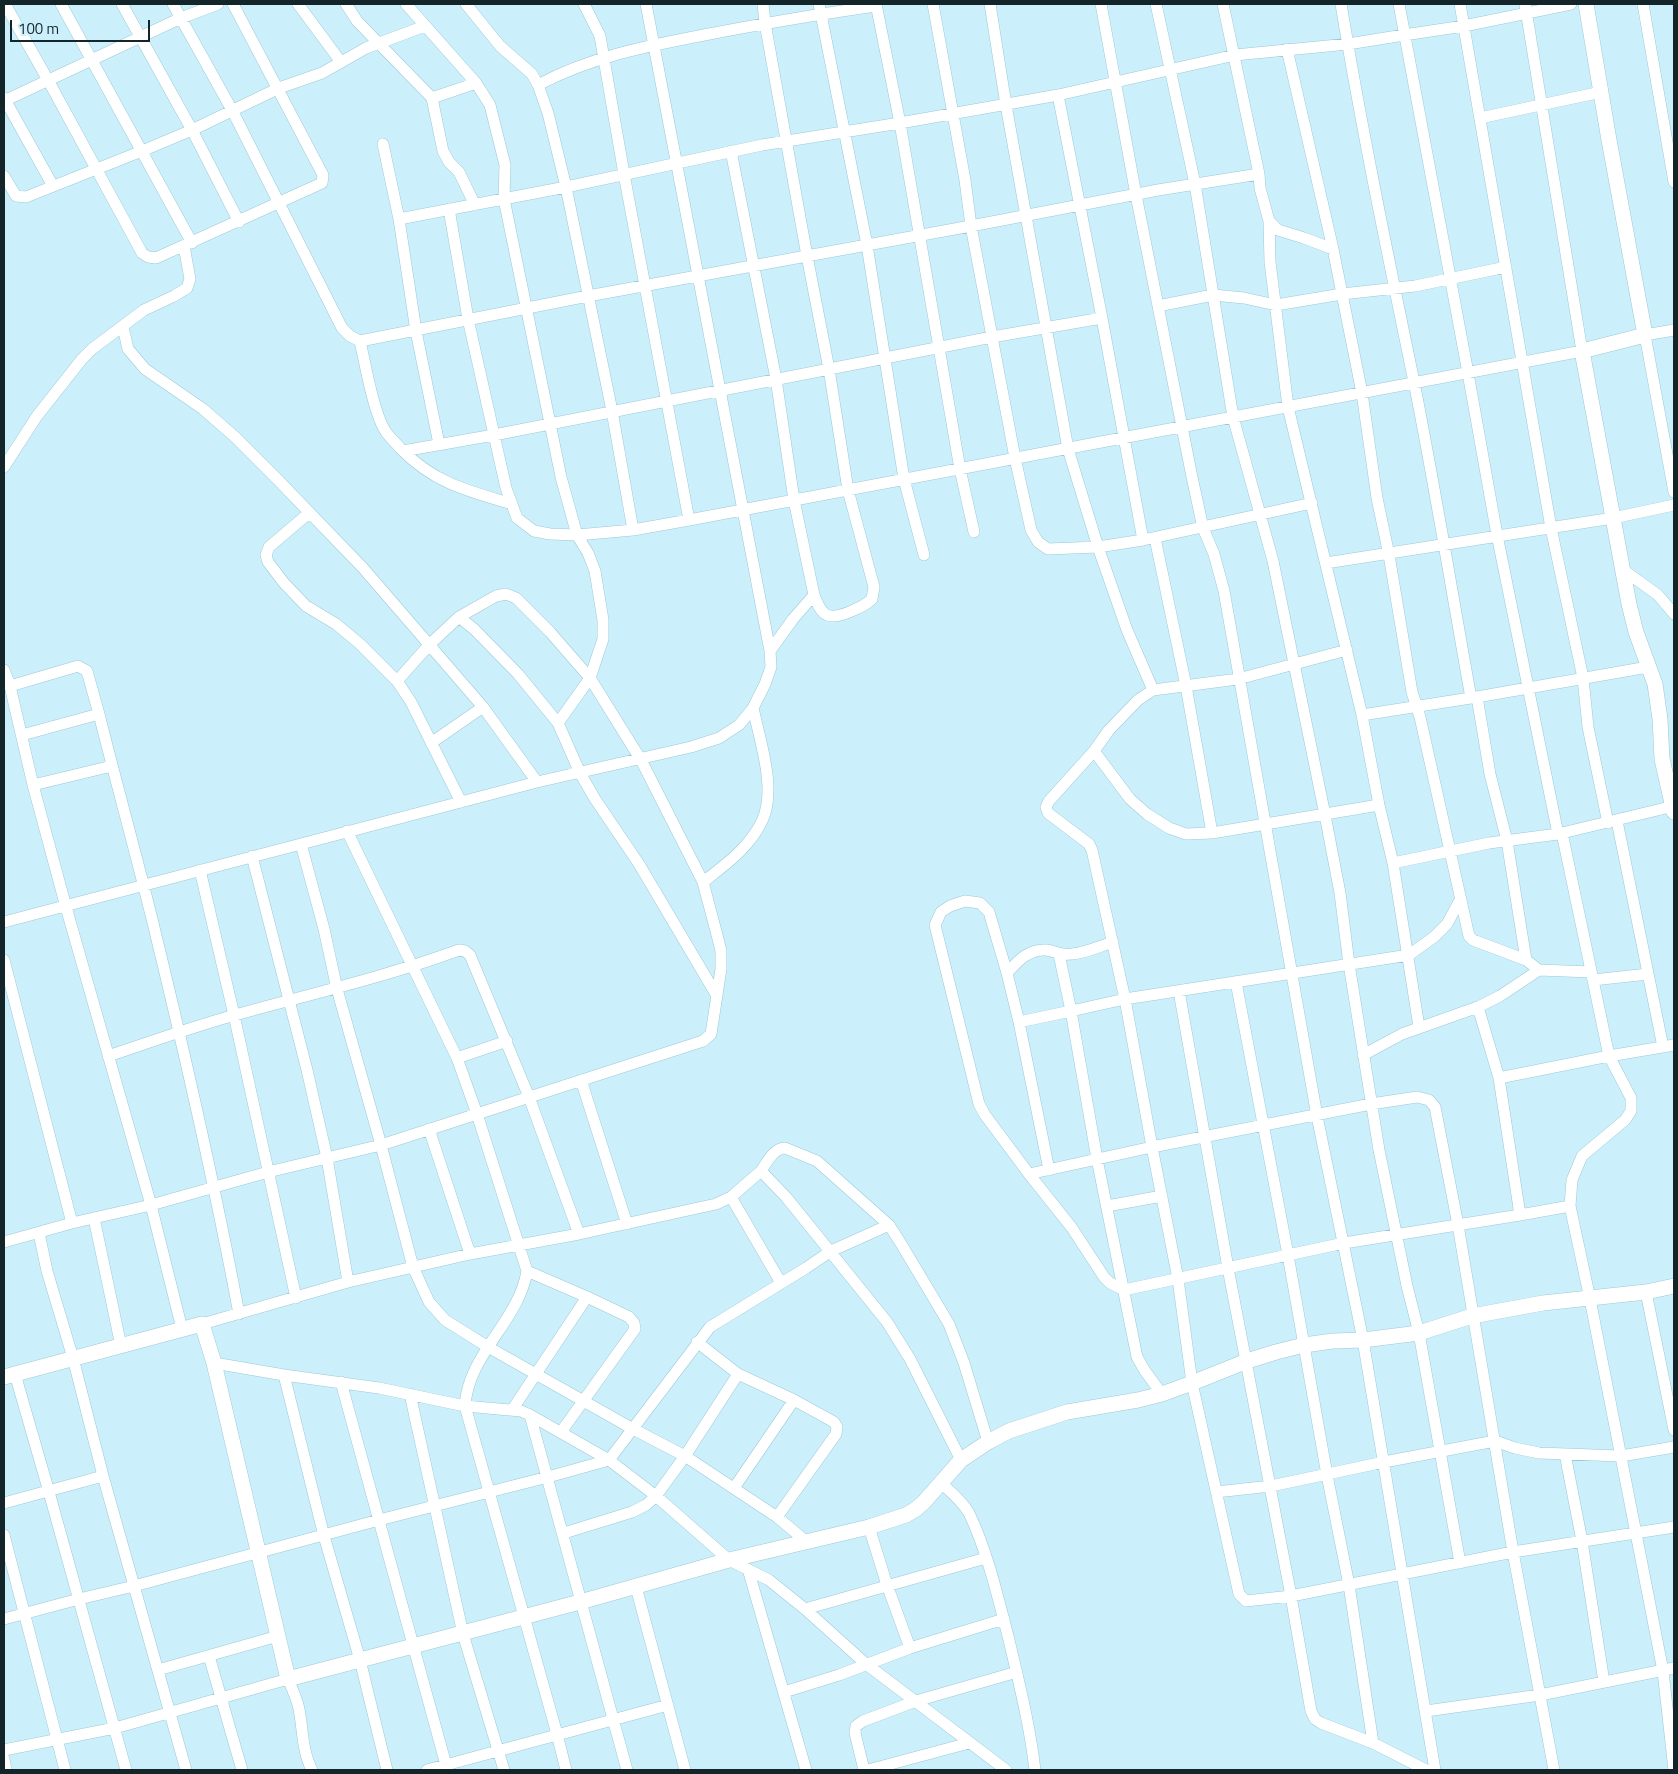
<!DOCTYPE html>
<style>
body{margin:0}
#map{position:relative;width:1678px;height:1774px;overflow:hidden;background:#ccf0fb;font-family:"Titillium Web",sans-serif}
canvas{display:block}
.frame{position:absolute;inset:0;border:5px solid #14252a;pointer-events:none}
.scale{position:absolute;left:10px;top:20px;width:140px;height:22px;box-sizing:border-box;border:2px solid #14252a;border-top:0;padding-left:6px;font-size:15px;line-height:18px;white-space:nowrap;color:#14252a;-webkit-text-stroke:4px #ccf0fb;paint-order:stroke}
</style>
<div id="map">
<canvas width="1678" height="1774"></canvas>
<div class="frame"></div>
<div class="scale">100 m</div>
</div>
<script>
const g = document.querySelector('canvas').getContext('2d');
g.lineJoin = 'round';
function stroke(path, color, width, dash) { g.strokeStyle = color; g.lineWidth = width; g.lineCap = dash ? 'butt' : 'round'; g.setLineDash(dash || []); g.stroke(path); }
const street = new Path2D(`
 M5,4L48,80L142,253L148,257L156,258L322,183L323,175L233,4
 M61,4L192,243
 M122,4L192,130L239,222
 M173,4L232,110L342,328L350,336L360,341L588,296L971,226L1158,190L1259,174
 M298,4L341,62
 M346,4L357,21L432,98L443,151L449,162L459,172L475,205
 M406,4L476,83L490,105L505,165L504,199L561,477L577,535L588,553L595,571L603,620V639L590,678L558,723
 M466,4L500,46L532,74L538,85L548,113L566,187L612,411L633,530
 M584,4L600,36L624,174L689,520
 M819,4L867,245L904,479L924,555
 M876,4L900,123L960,469L974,532
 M933,4L965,180L971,226L1015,458L1031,530L1038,542L1048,549L1098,547L1143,540L1312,503
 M990,4L1006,105L1068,449L1098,547L1127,630L1153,690
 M1101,4L1136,195L1192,477L1203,528L1214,554L1224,591L1317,1116L1363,1340L1435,1770
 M1156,4L1195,184L1233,417L1273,561L1325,815L1340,893L1349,964L1379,1150L1407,1286L1419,1333L1460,1563
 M1223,4L1259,174L1260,188L1269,221L1270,262L1288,407L1362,715L1379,805L1393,863L1419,1027
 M1341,4C1362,131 1388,256 1414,382C1435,487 1452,593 1471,698
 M1399,4L1468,373L1497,535L1558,834
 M1460,4L1551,528L1583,678L1588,727L1608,823
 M1643,4L1674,182
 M1287,49L1333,249L1362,393L1377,498L1389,555L1412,692L1420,717L1469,936L1473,940L1526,960L1539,970
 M538,85C590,57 647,46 704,35C761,24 819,14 876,6
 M1058,95L1102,318L1143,540
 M4,98L53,186
 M432,98L476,83
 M4,101L181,18L218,4
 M1480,118L1601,92
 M383,144L399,219L416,331L439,444
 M731,151L776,379L794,500L814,595C817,602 820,612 827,615C837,620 865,606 872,599L874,587L848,490L829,369L807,256L765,23L763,4
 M4,176L16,196L26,197L142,151L192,130L279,88L322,73L366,48L425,26
 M449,209L468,319L506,488L517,518L534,531L550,534L577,535L633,530L689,520L1582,351L1525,4
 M399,219L566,187L762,145L900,123L1058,95L1235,55L1348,44L1404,35L1464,26L1571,4
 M1269,221L1278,230L1304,238L1333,249
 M1158,306L1213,295L1244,298L1276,305L1342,294L1415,286L1506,267
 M123,327L128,349L145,369L203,409L234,436L280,482L363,568L483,707L537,782
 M1674,330L1645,335L1674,492
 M360,341C365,363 374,415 386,432C390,438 396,443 401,449C434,483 468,491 512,504
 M403,451L494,435L992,337L1102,318
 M4,467L37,416L82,359L92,349L144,310L174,296L187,288L190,279L184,246
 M309,513L269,547L266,555L268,562L284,583L306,606L336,624L360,644L397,681
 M1155,538L1186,686L1212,833
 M1326,563L1613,518L1674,505
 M1622,569L1658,595L1674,614
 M1347,650L1238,679L1153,690L1138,700L1109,730L1094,751L1049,801L1046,807L1048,813L1089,844L1092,850L1125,999L1152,1147L1178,1279L1192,1383L1239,1594L1246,1601L1291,1596L1513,1552L1674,1527
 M770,651L793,619L814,595
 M4,670L10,686L33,785L66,907L151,1205L182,1329
 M10,686L78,666L87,671L99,714
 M1477,697L1490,774L1507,841L1526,960
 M1362,715L1477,697L1648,667
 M22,735L99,714C116,782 135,850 152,919C184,1050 214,1181 239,1314
 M431,743L483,707
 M1094,751L1130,799L1147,814L1169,828L1186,834L1212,833L1379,805
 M33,785L112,766
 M461,802L411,702L397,681L429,645L459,617L474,629L518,674L558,723L580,773L595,799L639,864L717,996
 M1617,821L1663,1047
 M347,831L457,1058L477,1114L527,1271C519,1321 468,1354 465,1406L557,1734L566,1770
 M1562,833L1609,1056L1631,1098V1111L1625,1120L1582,1156L1572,1180L1570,1206L1590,1299L1663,1671L1674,1770
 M301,844L324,929L337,989L381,1145L413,1267L429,1302L445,1320L488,1347L633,1429L685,1456L777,1517L807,1542
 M252,856L307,1070L327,1158L348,1282
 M1393,863L1489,843L1558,834L1674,806
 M200,870L234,1015L296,1298
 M703,882C725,865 750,847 762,821C777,790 760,741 753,708
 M4,922L537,782L691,747L719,738L739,725L753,708L765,684L771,667L770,651L646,4
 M4,960L72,1223
 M1007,973C1018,961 1028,949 1046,950C1055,951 1063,956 1072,954C1086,953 1100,946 1113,942
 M1593,980L1648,974
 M1236,982L1288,1255L1327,1475L1349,1585L1373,1743L1426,1770
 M1179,991L1228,1268L1291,1596L1311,1711L1315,1719L1321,1723L1373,1743
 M1478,1007L1499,1078L1520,1215
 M1019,1022L1007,973L989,912L980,903L965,901L950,906L941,912L935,925L979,1104L985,1115L1029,1174L1072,1228L1104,1277L1110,1283L1124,1290L1344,1243L1520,1215L1570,1206
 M1363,1055L1402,1034L1478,1007L1500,996L1539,970L1591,972
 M108,1056C150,1042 192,1027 235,1015C310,994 385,977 459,950L465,951L470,955L529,1097L579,1234
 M457,1058L507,1041
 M1499,1078L1609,1056L1674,1045
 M581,1080L627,1224
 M429,1129L470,1254
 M1049,1170L1019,1022L1071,1011L1059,954
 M761,1171C767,1162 774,1148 785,1148L817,1161L889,1225L900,1242L949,1324L964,1363L988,1442
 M1029,1174L1152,1147L1371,1104L1417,1097L1429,1100L1435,1107L1458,1225L1513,1552L1554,1770
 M731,1197L781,1283
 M1107,1206L1162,1196
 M94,1218L121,1346
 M39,1233L47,1271L73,1358L103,1476L186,1770
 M4,1242L72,1223L151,1205L268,1172L381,1145L703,1041L711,1034L721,969V951L717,935L703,882L641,760L590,678L550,632L516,598L506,594L496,596L459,617
 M1646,1292L1674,1430
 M202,1324L348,1282L470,1254L579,1234L716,1204L731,1197L761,1171L786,1197L887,1322L910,1359L961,1460
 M697,1342L738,1374L794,1400L834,1422L837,1427L836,1434L777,1517
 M214,1363L284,1375L379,1388L465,1406L521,1411L530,1415L609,1460L656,1496L729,1560L769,1580L805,1609L866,1664L1006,1770
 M15,1374L49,1492L126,1770
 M284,1375L324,1536L360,1660L387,1770
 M341,1382L446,1765
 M410,1394L463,1634L504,1770
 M1162,1394L1145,1371L1137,1357L1097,1159L1071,1011L1125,999L1409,955L1434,937L1447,924L1460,900
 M512,1410L587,1297L527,1271
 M530,1415L627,1770
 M561,1432L635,1329L634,1323L629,1317L587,1297
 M1565,1454L1582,1541L1604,1682
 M941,1483C951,1492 962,1501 969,1513C988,1553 998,1598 1009,1640C1019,1683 1030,1726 1035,1770
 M734,1488L794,1400
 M1216,1492L1271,1486L1384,1462L1495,1441L1515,1448L1539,1453L1621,1456L1674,1447
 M4,1503L103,1476
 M869,1527L887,1585L910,1648
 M564,1533L632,1512L646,1505L656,1496L685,1456L738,1374
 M4,1535L65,1770
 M748,1569L806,1770
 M636,1587L685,1770
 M805,1609L986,1558
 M4,1619L79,1599L134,1586L379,1520L548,1477L609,1460L710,1327L806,1268L831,1251L889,1225
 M209,1656L242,1770
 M158,1670L278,1636
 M784,1692L839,1675L910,1648L1004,1619
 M1426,1711L1540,1695L1674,1668
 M4,1750L115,1728L288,1679C292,1688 297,1699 299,1709C303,1729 302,1751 312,1770
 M4,1759L6,1770
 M427,1770L668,1705
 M864,1770L855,1733L856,1726L863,1721L916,1701L1017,1672
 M868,1770L969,1743`);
const secondary = new Path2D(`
 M1586,4L1609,140L1645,335L1582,351L1629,604L1636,632L1655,684L1660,719L1662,759L1674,812
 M4,1377L202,1324L214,1363L288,1679L580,1602L729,1560L869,1527L906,1515L916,1509L924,1502L961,1460L988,1442L1009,1431L1067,1412L1138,1400L1162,1394L1192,1383L1247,1361L1276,1352L1304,1345L1333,1341L1363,1340L1419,1333L1472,1316L1543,1303L1646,1292L1674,1286`);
stroke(street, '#9cc8d6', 12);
stroke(secondary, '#9cc8d6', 16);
stroke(street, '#fff', 11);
stroke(secondary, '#fff', 15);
</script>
